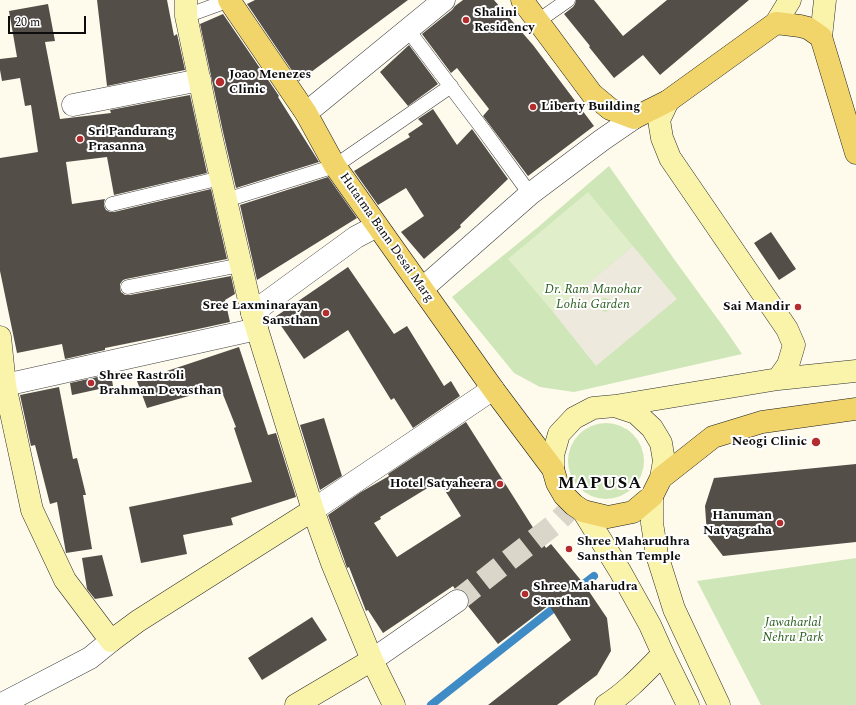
<!DOCTYPE html>
<style>
body{margin:0}
#map{position:relative;width:856px;height:705px;overflow:hidden;background:#fefbec;font-family:Spectral,serif}
canvas{display:block}
.scale{position:absolute;left:8px;top:16px;width:78px;height:18px;box-sizing:border-box;border:2px solid #0c0c0c;border-top:0;padding-left:5px;font-size:12px;line-height:14px;white-space:nowrap;color:#0c0c0c;-webkit-text-stroke:3px #fff;paint-order:stroke}
</style>
<div id="map">
<canvas width="856" height="705"></canvas>
<div class="scale">20 m</div>
</div>
<script>
const g = document.querySelector('canvas').getContext('2d');
g.lineJoin = 'round';
function paint(path, color) { g.fillStyle = color; g.fill(path, 'evenodd'); }
function stroke(path, color, width, dash) { g.strokeStyle = color; g.lineWidth = width; g.lineCap = dash ? 'butt' : 'round'; g.setLineDash(dash || []); g.stroke(path); }
function label(font, color, halo, rows, align = 'center') {
  g.font = font + ' Spectral,serif'; g.lineWidth = 4; g.setLineDash([]); g.textBaseline = 'middle'; g.strokeStyle = halo; g.fillStyle = color; for (const [text, x, y, turn = 0] of rows) {
    g.save(); g.translate(x, y); g.rotate((+turn || 0) * Math.PI / 180); g.textAlign = isNaN(turn) ? turn : align; if (halo) g.strokeText(text, 0, 0); g.fillText(text, 0, 0); g.restore();
  }
}
paint(new Path2D(`
 M609,166L674,259L725,329L742,354L574,392L540,387L514,373L452,297L537,228Z
 M568 461a38 38 0 1 1 76 0a38 38 0 1 1-76 0Z
 M856,558V705H761L697,581Z`), '#cee6b8');
paint(new Path2D(`
 M588,192L633,246L553,312L508,259Z`), '#e0eeca');
paint(new Path2D(`
 M633,246L677,299L596,366L553,312ZM604,298L609,299L611,302V307L609,310L605,312L601,310L598,307V303L600,299Z`), '#ede9dc');
stroke(new Path2D(`
 M576,590L594,576
 M431,705L559,604`), '#3f8bc5', 8);
paint(new Path2D(`
 M97,0H167L174,36L177,34L185,70L107,86Z
 M255,0H408L299,81L247,4Z
 M463,0H494L533,45L594,126L528,176L483,116L489,109L457,68L451,73L422,34L452,10L455,6Z
 M576,0H594L623,36L667,0H749L660,75L643,55L614,78L589,47L590,46L564,14L573,7L575,4Z
 M48,4L55,41L45,42L60,119L111,113L110,110L190,95L207,173L114,195L107,157L66,162L72,204L105,199L104,202V206L106,210L110,212H114L211,189L227,259L126,279L123,280L120,284V288L121,292L125,295H130L231,276L235,294L225,300L230,322L189,331L105,348V350L65,359L62,344L17,353L0,271V158L38,152L31,105L25,106L20,78L2,81L0,70V59L17,57L9,11Z
 M223,14L279,96L278,97L319,162L236,188L223,132L200,24Z
 M409,45L438,84L408,106L380,72Z
 M433,109L457,145L472,129L508,179L460,225L461,227L424,259L401,232L424,216L406,188L378,205L354,171L410,137L408,134L423,124L418,119Z
 M328,177L357,218L257,280L240,205Z
 M771,232L796,269L779,280L754,243Z
 M348,267L394,334L407,326L444,386L451,381L460,396L413,428L394,398L391,400L348,330L304,359L275,317Z
 M239,347L268,435L276,433L296,497L231,518L233,525L183,535L187,554L141,563L129,507L252,482L234,428L236,427L220,387L147,408L137,381Z
 M111,374L113,386L72,395L70,383Z
 M59,387L73,459L77,458L86,495H83L92,549L66,553L57,502L50,504L35,445L31,446L20,395Z
 M324,418L342,476L320,490L300,425Z
 M466,422L546,548L551,544L584,584L607,618L611,651L597,675L557,705H488L571,640L549,605L498,644L468,606L469,600L467,594L462,590L455,589L453,586L383,633L368,610L366,611L349,567L347,568L344,559L328,515L361,492L389,476L388,474ZM439,481L461,516L397,557L374,523L381,519L380,517Z
 M856,464V542L723,556L707,535L705,506L714,478Z
 M102,555L113,596L95,599L87,589L82,558Z
 M312,617L327,640L262,680L248,658Z`), '#544e49');
stroke(new Path2D(`
 M457,601L556,523L574,505`), '#dad7ca', 22, [22, 11]);
const lane = new Path2D(`
 M186,16L230,0
 M538,21L568,0
 M408,30L485,132L530,194
 M226,200L335,166L451,86
 M112,204L221,178
 M128,287L241,265`);
const street = new Path2D(`
 M73,105L200,80
 M306,113L444,0
 M422,289L530,194L602,140L634,118
 M252,313L356,237L377,226
 M5,385L257,329
 M313,510L493,389
 M372,660L457,601
 M0,705L90,658L111,641`);
const secondary = new Path2D(`
 M186,0V16L211,135L252,313L313,510L332,563L372,660L394,705
 M776,23L790,0
 M821,37L825,0
 M668,101L659,120L662,138L670,158L787,329L794,345L788,365L778,379
 M0,337L5,385L32,510L65,580L111,641L138,621L313,510
 M615,406L636,413L652,428L661,443L664,461L661,478
 M553,469V455L559,434L574,418L593,408L615,406L778,379L856,371
 M652,496V523L657,555L674,609L719,705
 M583,511L620,571L650,625L663,654L688,705
 M296,705L372,660
 M606,705C627,692 645,672 663,654`);
const primary = new Path2D(`
 M229,0L306,113L335,166L493,389L553,469L557,483L564,495L574,505L583,511L608,517L633,512L652,496L661,478L713,437L762,422L856,409
 M522,0L592,94L610,109L634,118L668,101L776,23L800,26L808,28L821,37L856,153`);
stroke(lane, '#3f3f3f', 15);
stroke(street, '#3f3f3f', 23);
stroke(secondary, '#2e2e2e', 23);
stroke(primary, '#1d1d1d', 23);
stroke(lane, '#fff', 14);
stroke(street, '#fff', 22);
stroke(secondary, '#faf4ab', 22);
stroke(primary, '#f1d56a', 22);
for (const [x, y, r, color] of [
 [466,20,4,"#b42d2e"],
 [220,82,5,"#b42d2e"],
 [533,107,4,"#b42d2e"],
 [80,139,4,"#b42d2e"],
 [798,307,4,"#b42d2e"],
 [326,313,4,"#b42d2e"],
 [91,383,4,"#b42d2e"],
 [816,442,5,"#b42d2e"],
 [500,484,4,"#b42d2e"],
 [780,523,4,"#b42d2e"],
 [569,549,4,"#b42d2e"],
 [525,594,4,"#b42d2e"]
]) { const dot = new Path2D(); dot.arc(x, y, r, 0, 2 * Math.PI); g.fillStyle = color; g.fill(dot); stroke(dot, '#fff', 1.5); }
label('bold 13px', '#0c0c0c', '#fff', [
 ["Shalini",474,13],
 ["Residency",474,28],
 ["Joao Menezes",229,75],
 ["Clinic",229,90],
 ["Liberty Building",541,107],
 ["Sri Pandurang",88,132],
 ["Prasanna",88,147],
 ["Sree Laxminarayan",318,306,"right"],
 ["Sansthan",318,321,"right"],
 ["Sai Mandir",790,307,"right"],
 ["Shree Rastroli",99,376],
 ["Brahman Devasthan",99,391],
 ["Neogi Clinic",807,442,"right"],
 ["Hotel Satyaheera",492,484,"right"],
 ["Hanuman",772,516,"right"],
 ["Natyagraha",772,531,"right"],
 ["Shree Maharudhra",577,542],
 ["Sansthan Temple",577,557],
 ["Shree Maharudra",533,587],
 ["Sansthan",533,602]
], 'left');
label('13px', '#0c0c0c', '#fff', [
 ["Hutatma Bann Desai Marg",386,238,55]
]);
label('italic 13px', '#2b6021', '#fff', [
 ["Dr. Ram Manohar",593,290],
 ["Lohia Garden",593,305],
 ["Jawaharlal",793,623],
 ["Nehru Park",793,638]
]);
g.letterSpacing = '1px';
label('bold 17px', '#0c0c0c', '#fff', [
 ["MAPUSA",600,485]
]);
g.letterSpacing = '0px';
</script>
